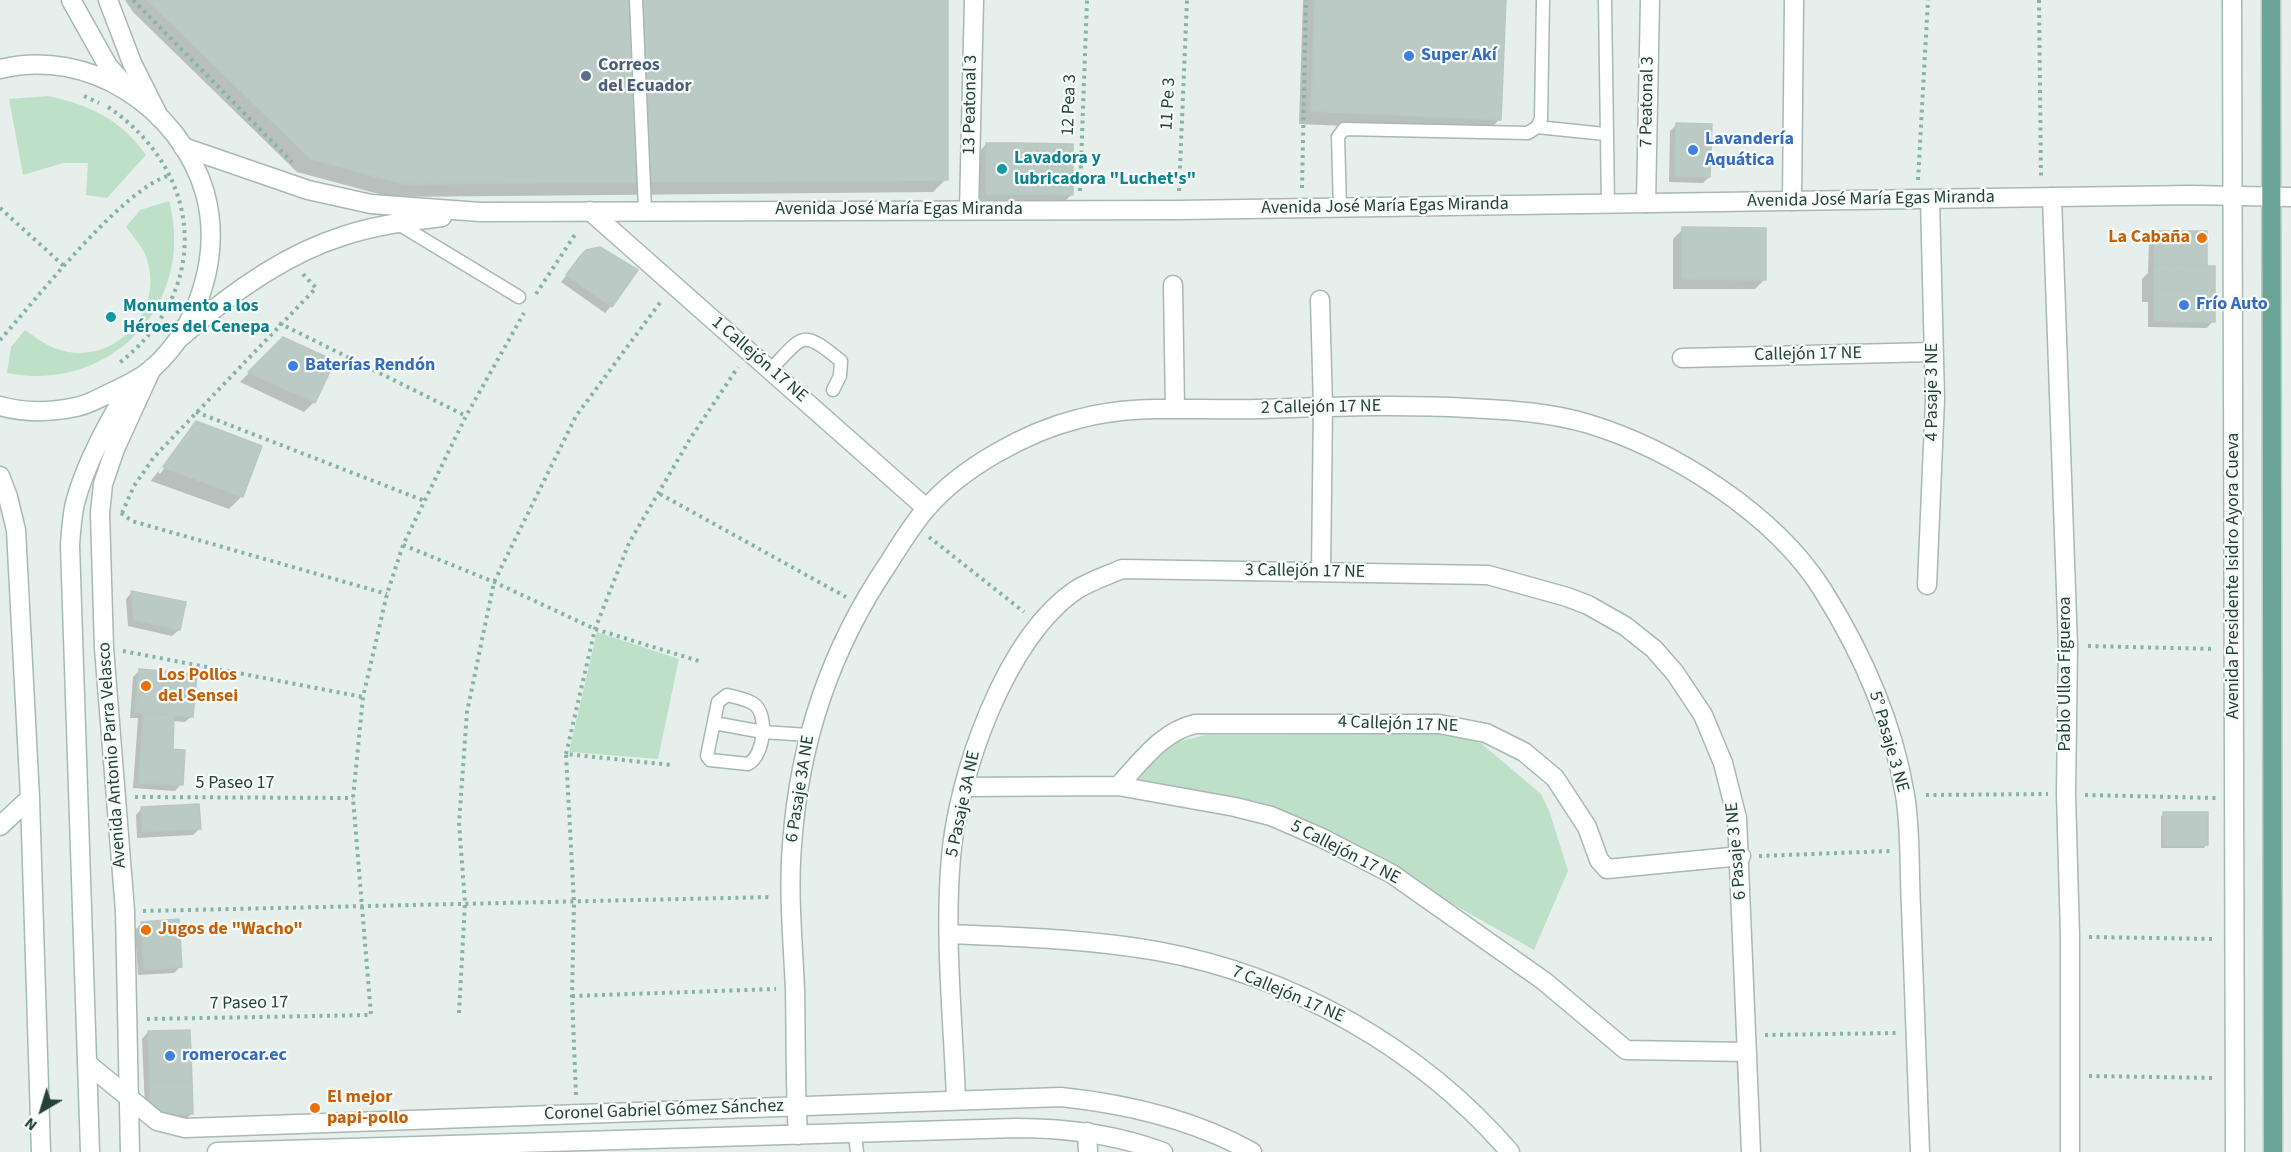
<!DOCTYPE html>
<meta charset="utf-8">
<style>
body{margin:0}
#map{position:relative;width:2291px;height:1152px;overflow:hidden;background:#e6efeb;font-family:"Source Sans 3",sans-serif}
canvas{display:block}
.north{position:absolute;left:12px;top:1080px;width:60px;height:60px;-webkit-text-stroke:4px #f7fbf9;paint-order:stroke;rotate:218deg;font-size:16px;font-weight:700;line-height:24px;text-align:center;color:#24423a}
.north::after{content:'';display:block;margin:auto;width:21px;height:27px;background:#24423a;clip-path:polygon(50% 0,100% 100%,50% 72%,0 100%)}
</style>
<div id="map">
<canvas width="2291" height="1152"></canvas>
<div class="north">N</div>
</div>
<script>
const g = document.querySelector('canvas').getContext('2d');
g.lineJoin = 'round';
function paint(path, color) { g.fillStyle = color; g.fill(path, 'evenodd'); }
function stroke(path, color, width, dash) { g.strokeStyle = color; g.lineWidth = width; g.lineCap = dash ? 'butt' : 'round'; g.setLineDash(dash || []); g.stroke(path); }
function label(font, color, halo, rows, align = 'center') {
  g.font = font + ' "Source Sans 3",sans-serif'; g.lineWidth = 4.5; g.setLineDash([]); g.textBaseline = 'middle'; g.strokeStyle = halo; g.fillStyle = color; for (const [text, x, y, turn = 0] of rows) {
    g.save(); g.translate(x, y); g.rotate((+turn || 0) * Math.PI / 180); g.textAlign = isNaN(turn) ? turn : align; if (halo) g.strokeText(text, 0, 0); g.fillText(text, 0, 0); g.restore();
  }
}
paint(new Path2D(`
 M48,96C88,104 122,120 146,155L107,198L86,195L88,163H63L23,175L9,99Z
 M169,201C197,304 109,394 7,373L11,347L25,330C35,337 45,345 57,349C114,369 168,309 145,254C140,244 133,236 126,227L140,210Z
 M597,632L679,659L658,759L569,752Z
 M1457,734L1482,744L1541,794L1550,813L1568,871L1534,950L1377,861L1265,816L1134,787L1162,746L1205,735Z`), '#bfe0c8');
paint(new Path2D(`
 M125,0H947L946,179L933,192L390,197L297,172L133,12Z
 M1303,0H1504L1500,119L1487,132L1299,124Z
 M1676,125L1709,177L1703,183L1669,182L1670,131Z
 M986,144L1072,194L1062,204L980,200V151Z
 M1683,229L1765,279L1755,289H1673V239Z
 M2156,232L2206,265L2203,267L2213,321L2207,328L2148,327V302H2142V279L2148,273L2149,239Z
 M582,256L611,306L605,313L561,282Z
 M283,338L314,402L304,412L240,382Z
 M197,423L242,496L229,509L151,481L184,436L158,472L160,474L188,435H185Z
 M132,592L179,630L172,636L128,626L126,599Z
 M139,671L192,716L185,722L173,721L171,751L181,784L175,791L133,788L138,718H130L133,677Z
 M142,808L199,829L193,835L137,838L136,815Z
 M2164,814L2206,845L2204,848H2161V816Z
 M142,923L180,967L174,973L138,975L135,930Z
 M148,1032L191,1114L185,1120H159L145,1108L142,1039Z`), '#0003');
const building = new Path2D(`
 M147,0H948V180L403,184L311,159Z
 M1315,0H1506L1501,120L1311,111Z
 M1676,123L1712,124L1710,177L1675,176Z
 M986,143H1018V194H986Z
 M1018,143L1073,144V195L1018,194Z
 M1682,227L1766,228V280L1682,279Z
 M2155,231H2207V265H2154Z
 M600,247L638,270L612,307L566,275L581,255L586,250Z
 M2154,265L2215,266V290L2154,289Z
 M2154,289L2215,290V322L2154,321Z
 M283,337L335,361L315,403L248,372Z
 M196,421L262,446L243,497L163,467Z
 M131,591L186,602L180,630L134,620Z
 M139,669L197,674L193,717L135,712Z
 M144,713L174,715L173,749L141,747Z
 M141,747L185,750L183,785L139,783Z
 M199,804L201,829L143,832L141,807Z
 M2163,812H2208V845L2164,846Z
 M179,919L182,967L144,970L141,922Z
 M190,1030L192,1081L150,1082L148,1031Z
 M192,1081L193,1114H166L150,1101V1082Z`);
paint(building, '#bbcac4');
stroke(building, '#b8c9c2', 1.5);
const service = new Path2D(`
 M636,0L645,210
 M1605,0L1608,204
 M1537,127L1605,134
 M1340,208L1338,137L1344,129L1528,133L1537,127L1541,119L1543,0
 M397,223L519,297
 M771,369C805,334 801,329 841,361L840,376L833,390
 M727,695C735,697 747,699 754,704C769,715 764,756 748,764L710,760L707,756L718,702Z
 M714,723L763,732L808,735
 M855,1135L857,1152`);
const minor = new Path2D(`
 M2052,197L2068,646L2066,794L2070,936V1152
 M1792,201L1794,0
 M1646,203L1650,0
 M969,210L974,0
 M590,211L926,508
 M1173,285L1175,409
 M1320,300L1323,406L1321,572
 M1682,358L1933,352
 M1927,585L1935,399L1930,199
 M1118,786C1141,762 1161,732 1195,724H1439L1486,733L1524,752L1555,778L1587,827L1599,860L1607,869L1741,856
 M964,787L1118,786L1235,807L1271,816L1322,838L1392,874L1544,981L1626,1050L1747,1052
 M949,934C1019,937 1088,939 1157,951C1292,975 1421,1049 1510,1152
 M956,1099C953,1019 944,937 951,857C958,775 1005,638 1076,590C1090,581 1106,576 1122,569L1488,575L1567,597L1588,605L1625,626L1654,649L1675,673L1703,715L1723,763L1737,818L1751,1152
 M1087,1132L1088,1152
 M798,1135C795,1087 796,1039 795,990C793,942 788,894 792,845C799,743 831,648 888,564C900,545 912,525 926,509C961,468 1026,432 1078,419C1136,403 1197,411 1256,409C1327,407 1397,404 1468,408C1509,410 1549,412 1589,424C1674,450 1774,514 1822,589C1861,651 1893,723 1905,795C1911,831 1909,870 1911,907C1914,988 1917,1070 1920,1152
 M130,1152L125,911L104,648L100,513L103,484L115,449L152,368`);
const tertiary = new Path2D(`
 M108,0L132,63L159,117
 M183,147L308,190L371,204L480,212L1178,210L2191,195L2291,197
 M181,337C228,295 283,255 343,236C376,225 409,221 442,217
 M88,1064L157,1121L185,1128L1061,1097C1127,1104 1193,1119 1252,1152
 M217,1152L1016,1128C1067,1128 1115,1134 1163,1152`);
const secondary = new Path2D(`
 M71,0L108,66L124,84
 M2232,0L2235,1152
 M0,69C88,47 180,107 205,193C222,255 199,326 153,368C140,379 125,386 110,393C99,398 88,405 76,407C52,412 24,413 0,406
 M0,476L8,497L16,530L30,798L41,1152
 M0,826L30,798
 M90,1152L70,545C71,531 72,516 75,503C86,461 110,420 132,382`);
const primary = new Path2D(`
 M2271,0L2273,1152`);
stroke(service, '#a8b8b2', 15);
stroke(minor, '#a8b8b2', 21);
stroke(tertiary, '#a8b8b2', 21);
stroke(secondary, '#a4bbb3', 21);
stroke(primary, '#c2cac8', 21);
stroke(new Path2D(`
 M133,0L292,162
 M2039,0L2041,178
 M84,96L99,103
 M108,107C205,173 212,292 118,364
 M1918,180L1928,0
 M1302,188L1306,0
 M1080,191L1087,0
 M1179,191L1187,0
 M0,208L65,267
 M536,294L576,233
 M279,323L466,416
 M0,340C35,301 124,186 171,175
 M196,412L425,501
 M660,494L846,597
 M121,513L132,521L387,594
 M122,513L134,486L154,457L316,288L302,273
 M929,537L1024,612
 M403,545L494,582L595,629L702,662
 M2088,646L2215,649
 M123,651L363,697
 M566,754L595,629L629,543L690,439L738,367
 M1926,795L2048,794
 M2085,795L2216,798
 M135,797L353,798
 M1759,856L1890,851
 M143,911L771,897
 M2089,937L2216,939
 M572,996L776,989
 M459,1013L465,903L459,823L467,712L494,582L576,416L662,300
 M147,1019L371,1015L353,798L363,697L387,594L403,545L466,416L524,313
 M1765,1035L1896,1033
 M2089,1076L2216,1078
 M576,1095L572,996L574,903L566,754L671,765`), '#86b3a5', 4, [3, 4.5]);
stroke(service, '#fff', 12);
stroke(minor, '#fff', 18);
stroke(tertiary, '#fff', 18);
stroke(secondary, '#fff', 18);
stroke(primary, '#6aa596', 18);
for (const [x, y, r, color] of [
 [1409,56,6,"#3f7fe0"],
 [586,76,6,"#5c6f8a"],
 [1693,150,6,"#3f7fe0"],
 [1002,169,6,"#0f9aa8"],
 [2202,238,6,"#e8710a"],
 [2184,305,6,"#3f7fe0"],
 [111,317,6,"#0f9aa8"],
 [293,366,6,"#3f7fe0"],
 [146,686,6,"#e8710a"],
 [146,930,6,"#e8710a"],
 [170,1056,6,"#3f7fe0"],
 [315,1108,6,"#e8710a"]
]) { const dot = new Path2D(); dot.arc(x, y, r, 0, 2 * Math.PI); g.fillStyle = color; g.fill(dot); stroke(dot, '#f7fbf9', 2); }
label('bold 18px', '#366cbe', '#f7fbf9', [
 ["Super Akí",1421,56],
 ["Lavandería",1705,140],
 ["Aquática",1705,161],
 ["Frío Auto",2196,305],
 ["Baterías Rendón",305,366],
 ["romerocar.ec",182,1056]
], 'left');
label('bold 18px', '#4e5e75', '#f7fbf9', [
 ["Correos",598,66],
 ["del Ecuador",598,87]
], 'left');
label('18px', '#24423a', '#f7fbf9', [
 ["7 Peatonal 3",1648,102,-89],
 ["11 Pe 3",1169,104,-87],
 ["13 Peatonal 3",971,105,-89],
 ["12 Pea 3",1070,105,-88],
 ["Avenida José María Egas Miranda",1871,200,-1],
 ["Avenida José María Egas Miranda",1385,207,-1],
 ["Avenida José María Egas Miranda",899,210],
 ["Callejón 17 NE",1808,355,-1],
 ["1 Callejón 17 NE",759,360,41],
 ["4 Pasaje 3 NE",1933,392,-90],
 ["2 Callejón 17 NE",1321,408,-1],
 ["3 Callejón 17 NE",1305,572,1],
 ["Avenida Presidente Isidro Ayora Cueva",2234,576,-90],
 ["Pablo Ulloa Figueroa",2066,674,-90],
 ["4 Callejón 17 NE",1398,725,2],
 ["5° Pasaje 3 NE",1888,742,74],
 ["Avenida Antonio Parra Velasco",113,755,-94],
 ["5 Paseo 17",235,784],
 ["6 Pasaje 3A NE",801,789,-81],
 ["5 Pasaje 3A NE",964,804,-78],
 ["6 Pasaje 3 NE",1737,851,-95],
 ["5 Callejón 17 NE",1345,853,27],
 ["7 Callejón 17 NE",1288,995,23],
 ["7 Paseo 17",249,1004,-1],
 ["Coronel Gabriel Gómez Sánchez",664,1111,-2]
]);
label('bold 18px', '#0d838f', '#f7fbf9', [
 ["Lavadora y",1014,159],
 ["lubricadora \"Luchet's\"",1014,180],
 ["Monumento a los",123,307],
 ["Héroes del Cenepa",123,328]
], 'left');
label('bold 18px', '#c56008', '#f7fbf9', [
 ["La Cabaña",2190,238,"right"],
 ["Los Pollos",158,676],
 ["del Sensei",158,697],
 ["Jugos de \"Wacho\"",158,930],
 ["El mejor",327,1098],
 ["papi-pollo",327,1119]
], 'left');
</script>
